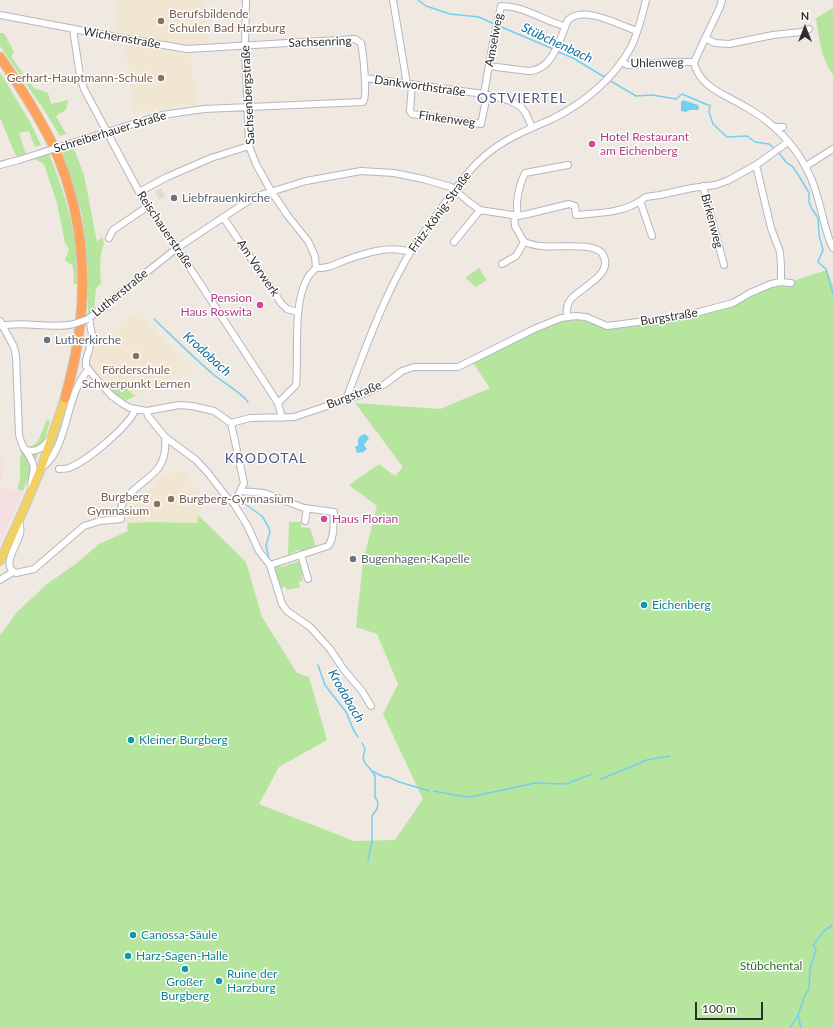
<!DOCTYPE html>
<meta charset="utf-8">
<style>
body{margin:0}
#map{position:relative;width:833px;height:1028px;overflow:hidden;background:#efe9e1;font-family:Lato,sans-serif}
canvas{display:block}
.north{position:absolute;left:785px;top:8px;width:40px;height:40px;-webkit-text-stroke:3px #fff;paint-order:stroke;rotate:0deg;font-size:11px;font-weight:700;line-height:16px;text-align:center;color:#2e2e2e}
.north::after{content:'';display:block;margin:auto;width:14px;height:18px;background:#2e2e2e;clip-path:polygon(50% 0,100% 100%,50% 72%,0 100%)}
.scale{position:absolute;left:695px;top:1002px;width:68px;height:18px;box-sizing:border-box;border:2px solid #2e2e2e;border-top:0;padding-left:5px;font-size:12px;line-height:14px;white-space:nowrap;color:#2e2e2e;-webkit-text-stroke:3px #fff;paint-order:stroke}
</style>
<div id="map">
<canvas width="833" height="1028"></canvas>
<div class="north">N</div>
<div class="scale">100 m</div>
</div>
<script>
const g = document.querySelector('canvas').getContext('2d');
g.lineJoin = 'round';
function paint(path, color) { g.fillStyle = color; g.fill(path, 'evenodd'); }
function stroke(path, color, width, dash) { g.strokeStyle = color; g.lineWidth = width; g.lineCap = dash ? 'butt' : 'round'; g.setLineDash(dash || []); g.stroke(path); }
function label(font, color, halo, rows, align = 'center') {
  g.font = font + ' Lato,sans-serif'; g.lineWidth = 3; g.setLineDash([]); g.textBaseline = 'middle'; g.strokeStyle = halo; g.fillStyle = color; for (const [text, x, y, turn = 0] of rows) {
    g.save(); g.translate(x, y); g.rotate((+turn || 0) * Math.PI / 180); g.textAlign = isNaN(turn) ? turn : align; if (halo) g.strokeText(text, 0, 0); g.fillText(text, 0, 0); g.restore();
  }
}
paint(new Path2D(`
 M119,0H204L208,44L189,45L118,35L114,6Z
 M124,41L190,52L197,104L134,112Z
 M137,311L190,369L125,401L110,390L93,371L89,366L95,346Z
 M182,470L205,503L198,515L197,523L150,522L128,523L125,522L123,516L146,494L162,476Z`), '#f0e6d1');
paint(new Path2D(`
 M0,459L4,460L0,487Z
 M0,489L23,491L0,543Z`), '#f5dfe0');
paint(new Path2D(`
 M833,8V75C821,59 819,37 816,18Z
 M0,33H4L14,52L11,57L34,88L48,93L51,104L68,100L66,110L56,116L66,134L60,136L44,110L0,46Z
 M0,72L30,122L41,145L35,147L29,131L19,133L26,154L16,156L0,118Z
 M73,146L84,175L97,242L102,237L104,243C99,257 100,270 101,284L96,288L94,310L88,313V270L82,214L62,151Z
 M49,154C61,184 71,214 76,246C77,258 76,271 77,284H74L73,266L65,260L69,249L65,243L57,203L44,164L34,159Z
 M479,268L487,280L476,287L465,278Z
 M827,270L833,286V1028H0V635L17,612L47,584L77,563L99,544L128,531L127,528L128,523L150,522L197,523L198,515L246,562L262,617L297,673L309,677L327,740L279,767L259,804L354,841L395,840L423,799L383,714L398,684L377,634L356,627L363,561L377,506L349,485L379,464L395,476L403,467L355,403L440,409L490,388L473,363L557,321L573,318L586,319L605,328L628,325L731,301Z
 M119,382L135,396L125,401L110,390Z
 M47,420L50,421L46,435L23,491L17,489C23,478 18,466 21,454C23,447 31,448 36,443C41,438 43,427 47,420Z
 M289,522H301V527L310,528L316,547L300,551L298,550L288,555Z
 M300,561L305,573L302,576L303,580L299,582L300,587L287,590L285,587L281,588L273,565L279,563L281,567Z`), '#b6e59e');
paint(new Path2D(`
 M161,188L165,196L159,200L155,192Z`), '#dfdcd8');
paint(new Path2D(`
 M683,100L698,105L699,107L698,110H690L686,112L681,111V102Z
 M365,434L369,438L364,445L367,449L363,452L357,453L355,447L358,445V440L360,436Z`), '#75cff0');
stroke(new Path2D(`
 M418,0L426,6L450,14L479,17L494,24
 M499,26L553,49
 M556,51L573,58L606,78
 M609,80L636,96L652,95L676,99L682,94L708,105
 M710,105L709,112L713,124L727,137L747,136L755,142L769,144L775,149
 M778,152L786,162L793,167L799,176L809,193V202L812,209L818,218L819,235L823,250L818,262L826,269L833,294
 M154,319C174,338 193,357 214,375C224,383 242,393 248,402
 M245,504L262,516L269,528L270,532L266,545L269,559
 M318,665L325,685L346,712L354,731L358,737
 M362,743L365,749L363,758L365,763L372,771L375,776V797L378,802L377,809L372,816V841L368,860
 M372,771L384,777H388L395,780
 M601,779L647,760L670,756
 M396,781L429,791
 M434,791L454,795L470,797L535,783L566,784L592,774
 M790,1028L798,1016
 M801,1028L798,1015L805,995L809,989L810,969L816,950L813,945L825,930L833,925`), '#75cff0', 1.5);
const minor = new Path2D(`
 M246,0L245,45L249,146L256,164L271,191L288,216L308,241L315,256L316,268
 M393,0L407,84
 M722,0L720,7L694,62C699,87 724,94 744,106C755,112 765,119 774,127C795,146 811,171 818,199C823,215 825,232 833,248
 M0,15L122,38L187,49L355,39L361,43C363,52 368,97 363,102L204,109L162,115L72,143
 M73,29L80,76L84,89L146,205L177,248L278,403L282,418
 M705,38L715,43L729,44L773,35L801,32L809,29
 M621,62L628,65L669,62H694
 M489,66L528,71C553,71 560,38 568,20C584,5 619,25 637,31
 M365,78L484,94L508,100L520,106L525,112L532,127
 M412,84L410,111L412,114L481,124L486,100L484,94L493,42L501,6C525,6 543,21 565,26
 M774,127H783
 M0,165L19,160
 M756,165L771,228L780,252L781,266V282
 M806,166L833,149
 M703,186L724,265
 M139,192L167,177L211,158L249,146
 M514,215L515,226L524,242C530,244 536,246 542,246C556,248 593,242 602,253C616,274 581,287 571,299C567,304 566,310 567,317
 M518,216C515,203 519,185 525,173L568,165
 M223,217L281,303L287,309L298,312
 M652,236L640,201L646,197L660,195L692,188L715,185L727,181L756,165L788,142
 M109,238L113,230L147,207
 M454,242L480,210
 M502,264L516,256L524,242
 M89,318L92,335L89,350L86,360V366L97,380L112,396L123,404L130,408L147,411L179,405L192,406L214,411L231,423L250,418L294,417L366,393L385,384L402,371L414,367H458L534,329L561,318L576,316L586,317L607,326L677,317L699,312L733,303L750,293L771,284L781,282L791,283
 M88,319L177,248L254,197L306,181L361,171L394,173L423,179L451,187L469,202L480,210L518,216L528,214L569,204L575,206L576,215C598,213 622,213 640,201
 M0,321L14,347L16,356L19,434C21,449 29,452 33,464C36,475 29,478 32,489
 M0,326C25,320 49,330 74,324
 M346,400C363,354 380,307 404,263C413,246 426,230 438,213C450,196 462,178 477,163C500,140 523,132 552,119C583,104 613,79 630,49C638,34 642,16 646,0
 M278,403L296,385C299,353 292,304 308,277C310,274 313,271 316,268C327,269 336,264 346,260C365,253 390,245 410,252
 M147,411L148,416L165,437L196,460L208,473L225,495L234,504L247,525L259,551L270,565L282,604L287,611L310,627L330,649L344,670L362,691L371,706
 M231,423L244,483L234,504
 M24,449C36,454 42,448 49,440
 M42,468C46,464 51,460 54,454C69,428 68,393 88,370
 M59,469C63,469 68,469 71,467C88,460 129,426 135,410
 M241,491L264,493L304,508L334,512C333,523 335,537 328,546L270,565
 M19,520C20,524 21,529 20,533C18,545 0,566 16,573L34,569L84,526L100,521L121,519C115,495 147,484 159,467C165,458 166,447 165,437
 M305,521L307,508
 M301,555L308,579
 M0,580L13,572`);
const major = new Path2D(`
 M0,561L23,511L40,471L65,398`);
const highway = new Path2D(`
 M0,57C19,85 37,113 52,143C90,225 90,312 65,398`);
stroke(minor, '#b4b7c1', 8);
stroke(major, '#c9c9c9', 10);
stroke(highway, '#c9c9c9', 11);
stroke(minor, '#fff', 6);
stroke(major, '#f2d163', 8);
stroke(highway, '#ffa35c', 9);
const minorBridge = new Path2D(`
 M19,160L72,143
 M74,324L88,319`);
stroke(minorBridge, '#b4b7c1', 8, []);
stroke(minorBridge, '#fff', 6);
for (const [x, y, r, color] of [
 [161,21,4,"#8d6e63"],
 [161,78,4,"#8d6e63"],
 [592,144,4,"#d1479c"],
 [174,198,4,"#6b7280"],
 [260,305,4,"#d1479c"],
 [47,340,4,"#6b7280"],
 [136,356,4,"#8d6e63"],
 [171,499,4,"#8d6e63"],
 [157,504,4,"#8d6e63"],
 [324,519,4,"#d1479c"],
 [353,559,4,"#6b7280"],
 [644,605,4,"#0f9aa8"],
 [131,740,4,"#0f9aa8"],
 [133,935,4,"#0f9aa8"],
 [128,956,4,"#0f9aa8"],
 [185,969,4,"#0f9aa8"],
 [219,981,4,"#0f9aa8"]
]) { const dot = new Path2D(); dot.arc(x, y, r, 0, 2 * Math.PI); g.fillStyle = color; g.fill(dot); stroke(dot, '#fff', 1.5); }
label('12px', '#785e54', '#fff', [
 ["Berufsbildende",169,14],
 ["Schulen Bad Harzburg",169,28],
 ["Gerhart-Hauptmann-Schule",153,78,"right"],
 ["Förderschule",136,370,"center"],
 ["Schwerpunkt Lernen",136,384,"center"],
 ["Burgberg",149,497,"right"],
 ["Gymnasium",149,511,"right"],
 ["Burgberg-Gymnasium",179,499]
], 'left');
label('12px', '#2e2e2e', '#fff', [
 ["Wichernstraße",122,38,10],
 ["Amselweg",494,40,-79],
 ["Sachsenring",320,42,-2],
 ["Uhlenweg",657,63,-1],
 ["Dankworthstraße",420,86,8],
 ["Sachsenbergstraße",248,95,-93],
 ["Finkenweg",447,119,8],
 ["Schreiberhauer Straße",110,132,-17],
 ["Fritz-König-Straße",440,212,-54],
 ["Birkenweg",712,221,75],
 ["Reischauerstraße",165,230,56],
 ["Am Vorwerk",258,268,56],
 ["Lutherstraße",120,293,-39],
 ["Burgstraße",669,317,-9],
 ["Burgstraße",354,395,-21]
]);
label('12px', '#b23c85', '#fff', [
 ["Hotel Restaurant",600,137],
 ["am Eichenberg",600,151],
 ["Pension",252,298,"right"],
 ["Haus Roswita",252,312,"right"],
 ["Haus Florian",332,519]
], 'left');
label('12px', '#5b616d', '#fff', [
 ["Liebfrauenkirche",182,198],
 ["Lutherkirche",55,340],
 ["Bugenhagen-Kapelle",361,559]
], 'left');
label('12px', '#0d838f', '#fff', [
 ["Eichenberg",652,605],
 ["Kleiner Burgberg",139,740],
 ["Canossa-Säule",141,935],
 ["Harz-Sagen-Halle",136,956],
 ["Ruine der",227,974],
 ["Harzburg",227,988],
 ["Großer",185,982,"center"],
 ["Burgberg",185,996,"center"]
], 'left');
label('12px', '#2c6e1b', '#fff', [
 ["Stübchental",771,966]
]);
label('italic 13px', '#0d6fa3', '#fff', [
 ["Stübchenbach",557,43,25],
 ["Krodobach",207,354,42],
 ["Krodobach",346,696,60]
]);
g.letterSpacing = '1px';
label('14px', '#4d5680', '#fff', [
 ["OSTVIERTEL",522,98],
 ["KRODOTAL",266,458]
]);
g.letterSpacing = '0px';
</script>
